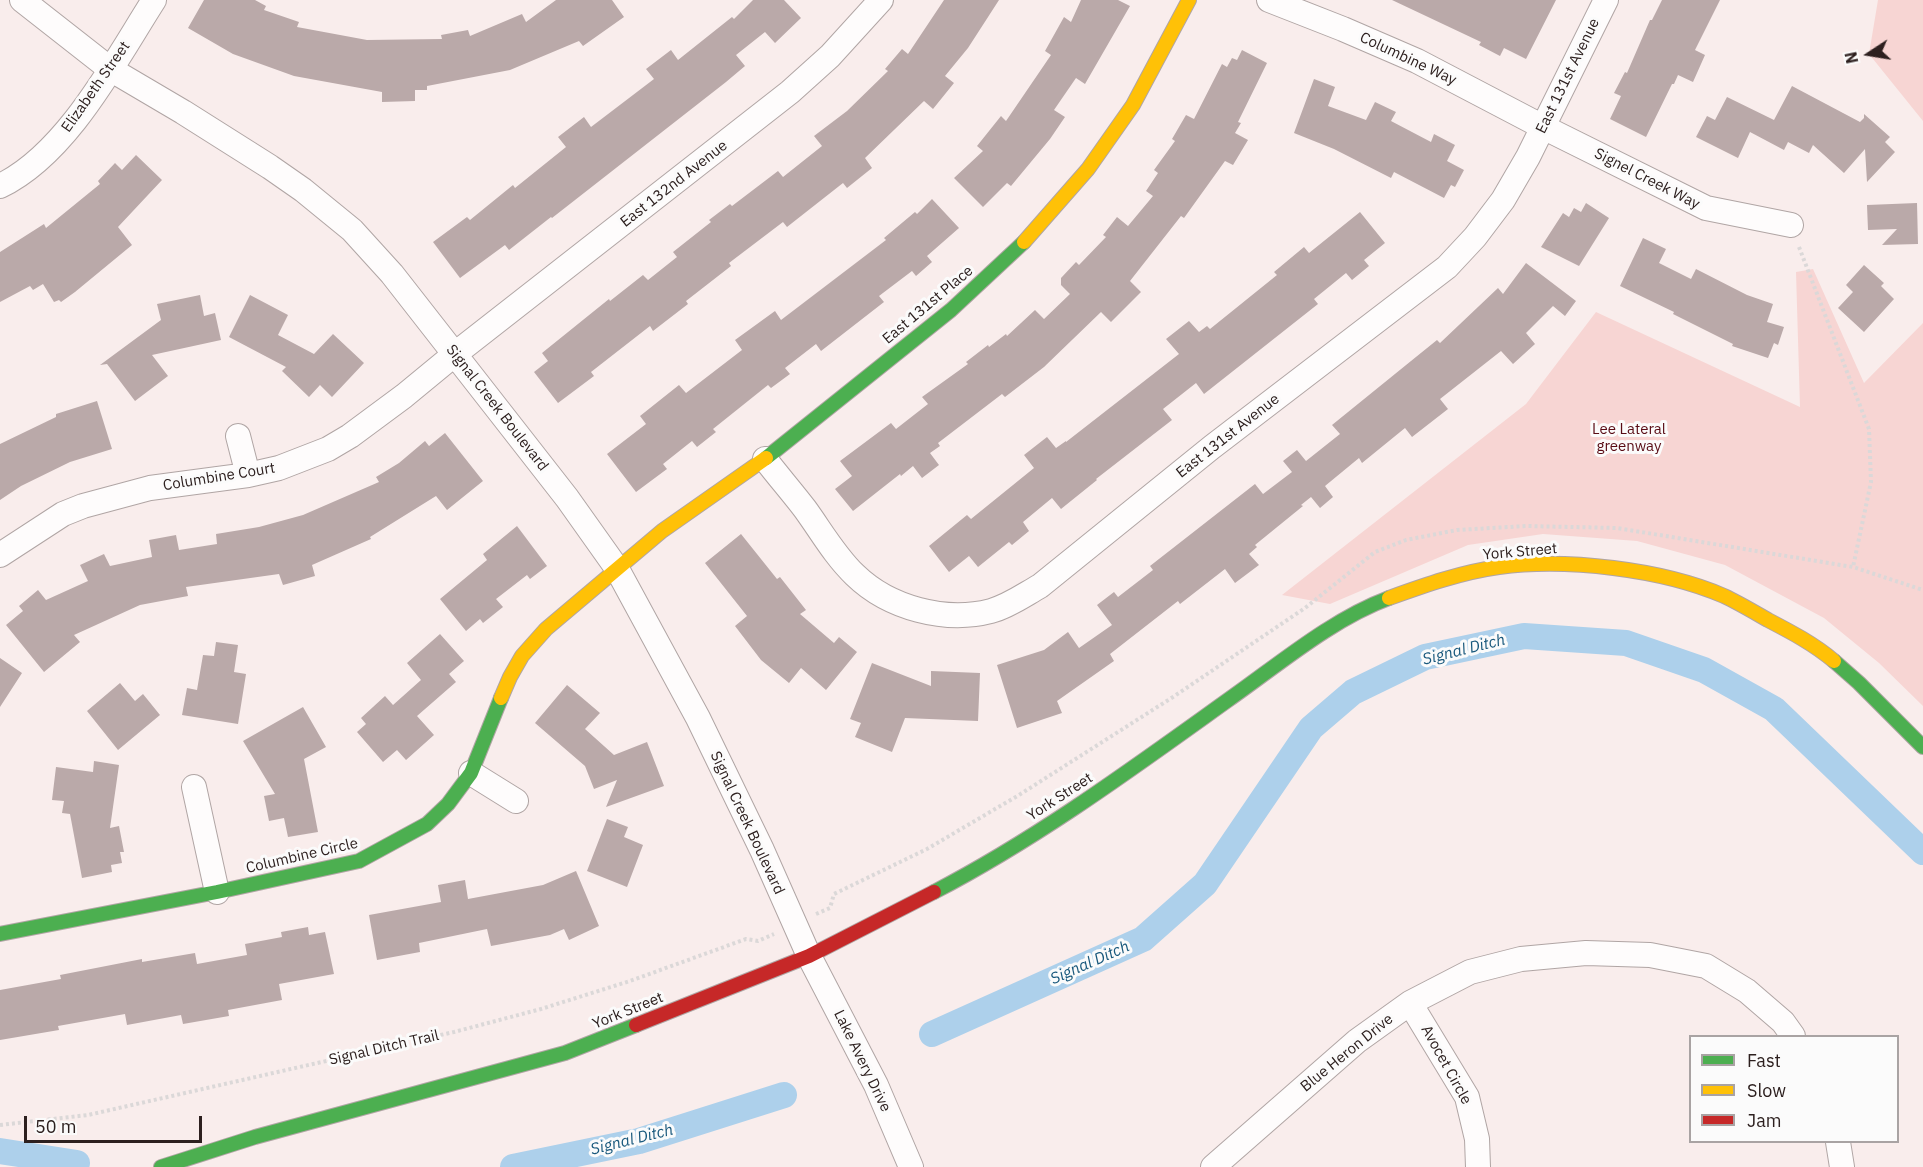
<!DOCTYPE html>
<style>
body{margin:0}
#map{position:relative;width:1923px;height:1167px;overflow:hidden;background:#f9edec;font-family:"IBM Plex Sans",sans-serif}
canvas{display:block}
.legend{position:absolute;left:1689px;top:1035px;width:210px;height:108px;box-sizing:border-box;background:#fbfbfb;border:2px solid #a9a3a3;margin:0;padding:8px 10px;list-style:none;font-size:18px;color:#2d201f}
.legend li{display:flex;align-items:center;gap:12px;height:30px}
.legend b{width:30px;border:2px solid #a9a3a3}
.north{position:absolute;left:1839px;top:24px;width:60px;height:60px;-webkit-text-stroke:4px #fbfbfb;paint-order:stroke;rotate:258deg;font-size:16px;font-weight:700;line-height:24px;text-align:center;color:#2d201f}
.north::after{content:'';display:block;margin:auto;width:21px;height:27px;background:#2d201f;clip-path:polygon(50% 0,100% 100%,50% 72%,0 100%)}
.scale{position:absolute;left:24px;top:1116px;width:178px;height:27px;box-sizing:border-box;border:3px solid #2d201f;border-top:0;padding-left:8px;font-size:18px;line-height:21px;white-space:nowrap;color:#2d201f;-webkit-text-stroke:4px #fbfbfb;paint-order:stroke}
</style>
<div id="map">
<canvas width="1923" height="1167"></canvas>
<ul class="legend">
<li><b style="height:8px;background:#4caf50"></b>Fast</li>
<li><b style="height:8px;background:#ffc107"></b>Slow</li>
<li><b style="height:8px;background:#c62828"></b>Jam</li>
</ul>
<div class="north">N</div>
<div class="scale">50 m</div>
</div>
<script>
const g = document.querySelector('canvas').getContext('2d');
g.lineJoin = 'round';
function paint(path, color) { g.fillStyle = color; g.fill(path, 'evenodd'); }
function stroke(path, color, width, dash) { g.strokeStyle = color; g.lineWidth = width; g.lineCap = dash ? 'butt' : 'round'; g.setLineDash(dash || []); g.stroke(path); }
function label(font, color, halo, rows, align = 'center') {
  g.font = font + ' "IBM Plex Sans",sans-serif'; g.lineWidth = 6; g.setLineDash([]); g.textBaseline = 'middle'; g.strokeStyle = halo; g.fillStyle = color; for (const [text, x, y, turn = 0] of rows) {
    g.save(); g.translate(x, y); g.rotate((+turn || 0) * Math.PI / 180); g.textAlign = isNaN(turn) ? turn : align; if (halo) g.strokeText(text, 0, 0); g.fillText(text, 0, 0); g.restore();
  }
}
paint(new Path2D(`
 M1878,0H1923V121L1869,54Z
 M1813,269L1864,383L1923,323V706L1879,663L1824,618L1725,565L1637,541L1543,534L1468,545L1330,604L1282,595L1526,404L1596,312L1800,407L1796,272Z`), '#f7d5d3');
stroke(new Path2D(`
 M932,1034L1143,939L1205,884L1311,728L1353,692L1425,657L1524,636L1626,643L1704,670L1774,709L1923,852
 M0,1151L77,1163
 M513,1167L639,1141L784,1095`), '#add0eb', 26);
paint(new Path2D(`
 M204,0H255L266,6L264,10L299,22L297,27L367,40L442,39L441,35L468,30L470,36L522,14L526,22L556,0H612L624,17L583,46L579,41L510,70L427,86V90H415V101L382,102V92L294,76L233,54L188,28Z
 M753,0H784L801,18L775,43L765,32L736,55L745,66L726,82L552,218L551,217L509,250L505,245L460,278L433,242L467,217L470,220L513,185L515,188L566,147L558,137L584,117L591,127L654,79L646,69L671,50L678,60L732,17L734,19Z
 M944,0H999L968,48L945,76L954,83L933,109L924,101L865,158L872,168L847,188L843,183L787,227L783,222L729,263L731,266L686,301L688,304L653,331L650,326L591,372L594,376L558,403L534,372L548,361L542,353L609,299L610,301L643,275L648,280L677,257L673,252L711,222L709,220L730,204L732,206L778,171L783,177L822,146L814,136L847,111L888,71L885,69L902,49L908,54Z
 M1081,0H1118L1130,6L1085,84L1076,78L1054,110L1065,117L1050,139L1011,186L1007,183L983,207L954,178L983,151L977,146L1001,116L1006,121L1051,55L1045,51L1064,17L1071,22Z
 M1392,0H1556L1526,59L1504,48L1500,56L1479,45L1481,42Z
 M1662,0H1720L1695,50L1705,55L1693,82L1678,75L1674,84H1672L1646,137L1610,119L1621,96L1614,93L1625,72L1627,73L1650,20H1652Z
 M1242,50L1267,63L1238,122L1241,123L1235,133L1248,140L1233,165L1225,161L1184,218L1181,216L1130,281L1141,292L1111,322L1101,312L1044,367L1005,397L1002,394L938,443L940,446L930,453L939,465L922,478L913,466L901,476L900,474L853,511L835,489L852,476L840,461L891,423L896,429L928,404L922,397L968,364L966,362L988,345L989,347L1006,334L1007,336L1035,310L1044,319L1070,294L1061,285V278L1076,262L1079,265L1106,237L1103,235L1117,217L1128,226L1153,196L1146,191L1158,173L1154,170L1175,141L1172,139L1186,115L1194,119L1222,64L1227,67L1232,58L1237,60Z
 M1314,79L1335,87L1328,106L1366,120L1375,102L1396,112L1391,121L1431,142L1434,134L1455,145L1447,161L1464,170L1455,187L1451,185L1444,198L1394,172L1391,178L1334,149L1294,133Z
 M1792,86L1860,122L1864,118V114L1890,137L1885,142L1895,152L1867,182L1865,149L1844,173L1813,145L1809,153L1788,142L1784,150L1750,132L1738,158L1696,137L1707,116L1715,120L1727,97L1774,120Z
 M136,155L162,180L118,227L132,245L75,292L61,302L59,300L54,302L43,284L33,290L30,286L0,302V252L44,224L46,228L100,184L98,181L115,163L122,170Z
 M932,199L959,228L927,256L932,262L916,276L912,271L879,296L884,302L821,351L816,344L785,368L790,374L771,388L768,385L713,429L716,432L697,447L692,441L663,464L667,469L636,492L607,454L646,424L640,416L679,385L686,393L742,350L735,340L775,311L781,320L886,240L884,238L915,212L917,214Z
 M1586,203L1609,218L1579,266L1541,247L1563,213L1569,217L1574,208L1581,212Z
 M1917,203L1918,244L1882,245L1897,229L1868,230L1867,205Z
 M1360,212L1385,243L1364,260L1369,266L1352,280L1346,273L1314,299L1318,304L1204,394L1196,383L1163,409L1172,420L1096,479L1097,480L1061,509L1052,498L1023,522L1029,531L1012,545L1009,542L978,567L969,556L949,572L929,546L967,515L971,519L1034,468L1024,455L1047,437L1056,448L1066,441V442L1179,354L1166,339L1189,321L1199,332L1207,326L1210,329L1277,275L1274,272L1304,247L1309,253Z
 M1643,238L1666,249L1659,263L1691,279L1696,269L1747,295L1773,304L1767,322L1784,327L1778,345L1774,343L1768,358L1732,346L1733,344L1673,314L1674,312L1620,286Z
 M1526,263L1576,301L1565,316L1553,306L1526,333L1535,344L1513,364L1501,351L1440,399L1448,409L1412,437L1405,428L1362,463L1359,458L1325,486L1333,497L1320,508L1311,497L1301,505L1303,506L1255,545L1257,547L1249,554L1259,565L1235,583L1225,569L1180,604L1178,601L1110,654L1114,661L1057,701L1062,713L1017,728L997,665L1044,650L1068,632L1079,648L1112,625L1097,605L1114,592L1118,597L1153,570L1150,566L1255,484L1263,494L1292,472L1283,461L1297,450L1306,461L1340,434L1332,425L1411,361L1437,340L1440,343L1498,288L1503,294Z
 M1864,265L1884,283L1881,286L1894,299L1864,332L1838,308L1853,292L1846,285Z
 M200,295L204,316L215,313L221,340L152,355L168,376L135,401L107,364L100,365L161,320L157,304Z
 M250,295L288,315L278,335L314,354L333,334L364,363L332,397L320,385L309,397L282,371L286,367L229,337Z
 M97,401L112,449L70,462L21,486L0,500V444L56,417V414Z
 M445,433L483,481L447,510L436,496L370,537L371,539L312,565L315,576L283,585L279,574L186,587L188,596L140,605L74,635L80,642L44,672L6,625L23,611L19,606L38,590L46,600L88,581L80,565L104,554L110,566L152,557L149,540L176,535L179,550L217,544L216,534L259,527L303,515L379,482L376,477L399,463L425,441L429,446Z
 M517,526L547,566L530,579L527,575L496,599L503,607L483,623L480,619L466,631L440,599L487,560L483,554Z
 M741,534L777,579L780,577L806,610L800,614L834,643L839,637L857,652L826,690L801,668L789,683L761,660L735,626L747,616L705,563Z
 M440,634L464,661L449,674L456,682L417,716L434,735L406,760L397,750L383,762L357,732L366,724L361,718L385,696L393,705L421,680L407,663Z
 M216,642L238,645L234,672L246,674L238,724L182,715L187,688L197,690L203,655L214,656Z
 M0,658L22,673L0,707Z
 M872,663L931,686V671L980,673L978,721L905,718L892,752L855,737L861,723L850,719Z
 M120,683L135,701L143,694L160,715L118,750L87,711Z
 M567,685L600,713L585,729L614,755L647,742L664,786L606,807L617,780L594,789L585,766L535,723Z
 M303,707L326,747L304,759L318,832L288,837L284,818L269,821L264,796L275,794L243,741Z
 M94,761L119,765L110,828L119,826L124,852H120L122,863L111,865L112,872L82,878L70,814L62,813L64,801L52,800L56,767L93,772Z
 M607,819L628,827L624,837L643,845L627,887L587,871Z
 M576,871L599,926L569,940L564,929L550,935L491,946L487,929L419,943L420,952L377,960L369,915L441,902L438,885L465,880L468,899L543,885Z
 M308,927L309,935L325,932L334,974L279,984L282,1000L228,1010L229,1016L183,1024L181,1015L127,1025L125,1014L58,1026L59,1030L0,1040V990L61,979L60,975L142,959V962L195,953L197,964L247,955L245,944L282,937L281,932Z`), '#baa9a9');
const street = new Path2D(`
 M22,0L110,69L183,112L270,167L303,190L352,230L392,274L567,498L616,567L698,718L762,850L809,956L876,1085L911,1167
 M1269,0L1343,29L1417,61L1543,127L1706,208L1791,225
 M0,186C67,154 115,61 154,0
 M238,436L248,475
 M765,459C778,476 792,492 805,509C821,531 835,556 855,575C889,608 945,623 991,611C1009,606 1024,595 1040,586L1212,447L1447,267L1475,237L1503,200L1528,157L1606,0
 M0,555L63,514L83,506L150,488L248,475L279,468L328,449L350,436L404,396L455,354L790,92L830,56L881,0
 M471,773L516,801
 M194,787L217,892
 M1410,1003L1467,1097L1477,1139L1478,1167
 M1838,1142L1842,1167
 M1213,1167L1357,1041L1410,1003L1470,972L1521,959L1586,953L1650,955L1706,966L1747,991L1783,1022L1793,1036`);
const fast = new Path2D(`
 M766,458L951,310L1024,242
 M1834,661L1859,683L1923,747
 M934,892C1038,838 1133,768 1228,700C1278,665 1332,619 1389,598
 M0,934L217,892L359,861L427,824L448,804L471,773L501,698
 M161,1167L255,1137L565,1053L636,1025`);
const slow = new Path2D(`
 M1024,242L1088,169L1133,105L1189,0
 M1389,598C1425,585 1462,572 1499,567C1566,558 1662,569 1724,596C1739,603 1754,612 1768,620C1791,632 1814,644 1834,661
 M501,698L510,677L522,656L546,629L662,531L766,458`);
const jam = new Path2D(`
 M636,1025L809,956L934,892`);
stroke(street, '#b0a5a4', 26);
stroke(fast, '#b0a5a4', 16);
stroke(slow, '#b0a5a4', 16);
stroke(jam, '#b0a5a4', 16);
stroke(new Path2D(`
 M1799,247L1869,429L1871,482L1853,567
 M816,914L830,908L834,894L927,849L1019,795L1173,697L1305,608L1375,552L1406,540L1457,530L1526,526L1617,528L1853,567L1923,590
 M0,1125L88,1115L454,1032L541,1009L630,981L746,939L758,941L774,934`), '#dbd8d8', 4, [3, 3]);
stroke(street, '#fefcfc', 24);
stroke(fast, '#4caf50', 14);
stroke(slow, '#ffc107', 14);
stroke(jam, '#c62828', 14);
label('15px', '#2d201f', '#fbfbfb', [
 ["Columbine Way",1408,59,25],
 ["East 131st Avenue",1568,76,-64],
 ["Elizabeth Street",96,87,-55],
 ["Signel Creek Way",1647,179,27],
 ["East 132nd Avenue",674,184,-38],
 ["East 131st Place",928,305,-40],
 ["Signal Creek Boulevard",497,408,52],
 ["East 131st Avenue",1228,436,-38],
 ["Columbine Court",219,477,-9],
 ["York Street",1520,552,-5],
 ["York Street",1060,797,-33],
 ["Signal Creek Boulevard",747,823,65],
 ["Columbine Circle",302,856,-13],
 ["York Street",628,1011,-22],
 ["Signal Ditch Trail",384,1048,-13],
 ["Blue Heron Drive",1347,1053,-39],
 ["Lake Avery Drive",862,1061,64],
 ["Avocet Circle",1446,1065,61]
]);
label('15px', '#590c15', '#fbfbfb', [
 ["Lee Lateral",1629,430],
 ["greenway",1629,447]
]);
label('italic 16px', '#18587c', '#fbfbfb', [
 ["Signal Ditch",1464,650,-14],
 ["Signal Ditch",1090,963,-24],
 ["Signal Ditch",632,1140,-14]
]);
</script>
